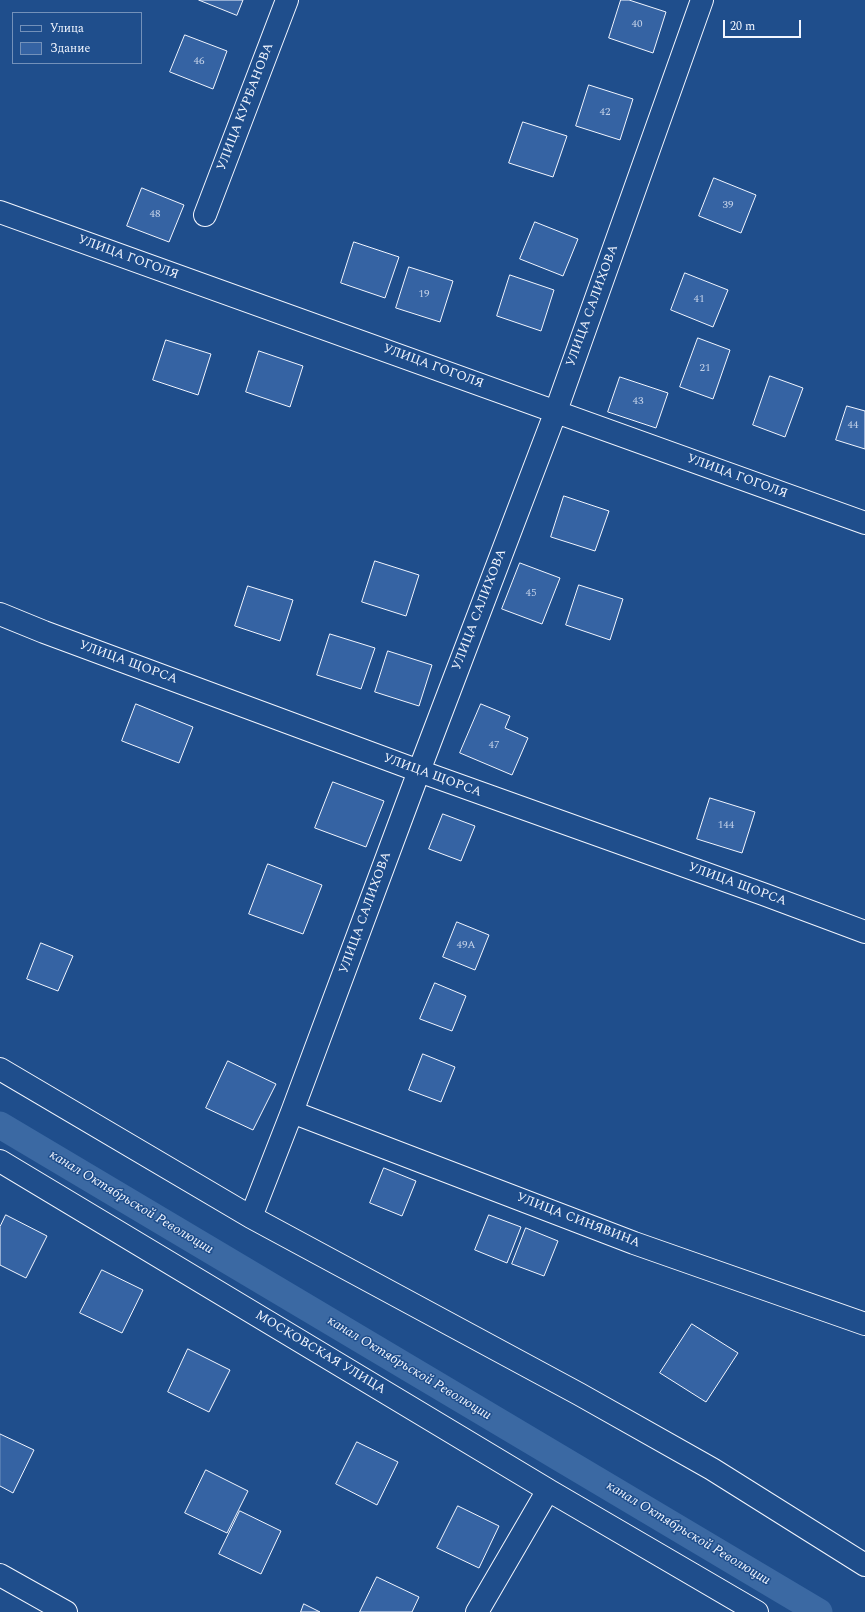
<!DOCTYPE html>
<meta charset="utf-8">
<style>
body{margin:0}
#map{position:relative;width:865px;height:1612px;overflow:hidden;background:#1f4e8c;font-family:Spectral,serif}
canvas{display:block}
.legend{position:absolute;left:12px;top:12px;width:130px;height:52px;box-sizing:border-box;background:#1f4e8c;border:1px solid #7391ba;margin:0;padding:5px 7px;list-style:none;font-size:12px;color:#f2f6ff}
.legend li{display:flex;align-items:center;gap:8px;height:20px}
.legend b{width:20px;border:1px solid #7391ba}
.scale{position:absolute;left:723px;top:20px;width:78px;height:18px;box-sizing:border-box;border:2px solid #f2f6ff;border-top:0;padding-left:5px;font-size:12px;line-height:14px;white-space:nowrap;color:#f2f6ff;-webkit-text-stroke:3px #1f4e8c;paint-order:stroke}
</style>
<div id="map">
<canvas width="865" height="1612"></canvas>
<ul class="legend">
<li><b style="height:5px;background:#1f4e8c"></b>Улица</li>
<li><b style="height:11px;background:#3563a3"></b>Здание</li>
</ul>
<div class="scale">20 m</div>
</div>
<script>
const g = document.querySelector('canvas').getContext('2d');
g.lineJoin = 'round';
function stroke(path, color, width, dash) { g.strokeStyle = color; g.lineWidth = width; g.lineCap = dash ? 'butt' : 'round'; g.setLineDash(dash || []); g.stroke(path); }
function paint(path, color) { g.fillStyle = color; g.fill(path, 'evenodd'); }
function label(font, color, halo, rows, align = 'center') {
  g.font = font + ' Spectral,serif'; g.lineWidth = 3; g.setLineDash([]); g.textBaseline = 'middle'; g.strokeStyle = halo; g.fillStyle = color; for (const [text, x, y, turn = 0] of rows) {
    g.save(); g.translate(x, y); g.rotate((+turn || 0) * Math.PI / 180); g.textAlign = isNaN(turn) ? turn : align; if (halo) g.strokeText(text, 0, 0); g.fillText(text, 0, 0); g.restore();
  }
}
stroke(new Path2D(`
 M0,1125L819,1612`), '#3b69a3', 27);
const building = new Path2D(`
 M199,0H243L237,15Z
 M621,0H629L666,12L653,53L609,38Z
 M185,35L227,51L213,89L170,72Z
 M589,85L633,99L620,140L576,126Z
 M523,122L567,136L553,177L509,163Z
 M714,178L756,195L741,233L699,216Z
 M142,188L184,205L169,242L127,226Z
 M535,222L578,239L563,276L520,259Z
 M354,242L399,257L385,298L341,283Z
 M409,267L453,281L440,322L396,308Z
 M685,273L728,290L713,327L671,310Z
 M510,275L554,290L541,331L497,316Z
 M698,338L730,350L713,399L680,387Z
 M166,340L211,354L198,395L153,380Z
 M259,351L303,366L290,407L246,392Z
 M770,376L803,388L785,437L753,425Z
 M620,377L668,393L656,428L608,412Z
 M847,406L865,411V449L836,440Z
 M564,496L609,511L595,551L551,537Z
 M375,561L419,575L406,616L362,602Z
 M520,563L560,578L542,624L502,609Z
 M579,585L623,599L610,640L566,625Z
 M248,586L293,600L280,641L235,626Z
 M330,634L375,648L361,689L317,675Z
 M388,651L432,665L419,706L375,692Z
 M136,704L193,727L179,763L122,741Z
 M481,704L510,716L505,728L528,738L512,775L460,753Z
 M333,782L384,801L366,847L315,828Z
 M710,798L755,812L742,853L697,839Z
 M443,814L475,826L461,861L429,849Z
 M268,864L322,885L303,934L249,914Z
 M457,922L489,935L475,970L443,957Z
 M41,943L73,956L58,991L27,979Z
 M435,983L466,996L452,1031L420,1019Z
 M423,1054L455,1067L441,1102L409,1090Z
 M228,1061L276,1084L253,1130L206,1108Z
 M384,1168L416,1181L402,1216L370,1203Z
 M6,1215L47,1236L26,1278L0,1265V1227Z
 M489,1215L521,1227L507,1263L475,1250Z
 M526,1228L558,1241L544,1276L512,1264Z
 M102,1270L143,1290L122,1333L80,1313Z
 M692,1324L738,1353L706,1402L660,1373Z
 M188,1349L230,1370L209,1412L168,1392Z
 M0,1434L34,1450L13,1493L0,1486Z
 M357,1442L398,1462L377,1505L336,1484Z
 M206,1470L248,1491L227,1533L185,1513Z
 M458,1506L499,1526L479,1568L437,1548Z
 M240,1511L281,1531L261,1574L219,1554Z
 M377,1577L419,1597L412,1612H360Z
 M304,1604L320,1612H301Z`);
paint(building, '#3563a3');
stroke(building, '#f2f6ff', 1);
const street = new Path2D(`
 M0,212L865,523
 M205,215L287,0
 M0,614L44,632L419,771L763,894L865,932
 M0,1069L251,1217L579,1394L712,1469L865,1565
 M292,1112L634,1243L865,1324
 M0,1161L548,1490L477,1612
 M251,1217L292,1112L419,771L556,411L702,0
 M548,1490L757,1612
 M0,1575L66,1612`);
stroke(street, '#f2f6ff', 24);
stroke(street, '#1f4e8c', 22);
label('11px', '#c3d1e8', null, [
 ["40",637,25],
 ["46",199,62],
 ["42",605,113],
 ["39",728,206],
 ["48",155,215],
 ["19",424,295],
 ["41",699,300],
 ["21",705,369],
 ["43",638,402],
 ["44",853,426],
 ["45",531,594],
 ["47",494,746],
 ["144",726,826],
 ["49А",466,946]
]);
label('13px', '#f2f6ff', '#1f4e8c', [
 ["УЛИЦА КУРБАНОВА",246,107,-69],
 ["УЛИЦА ГОГОЛЯ",128,258,20],
 ["УЛИЦА САЛИХОВА",593,306,-70],
 ["УЛИЦА ГОГОЛЯ",433,367,20],
 ["УЛИЦА ГОГОЛЯ",737,477,20],
 ["УЛИЦА САЛИХОВА",480,610,-69],
 ["УЛИЦА ЩОРСА",128,663,20],
 ["УЛИЦА ЩОРСА",432,776,20],
 ["УЛИЦА ЩОРСА",737,885,20],
 ["УЛИЦА САЛИХОВА",366,913,-70],
 ["УЛИЦА СИНЯВИНА",578,1221,21],
 ["МОСКОВСКАЯ УЛИЦА",320,1353,31]
]);
label('italic 14px', '#f2f6ff', '#1f4e8c', [
 ["канал Октябрьской Революции",131,1203,31],
 ["канал Октябрьской Революции",409,1369,31],
 ["канал Октябрьской Революции",688,1534,31]
]);
</script>
